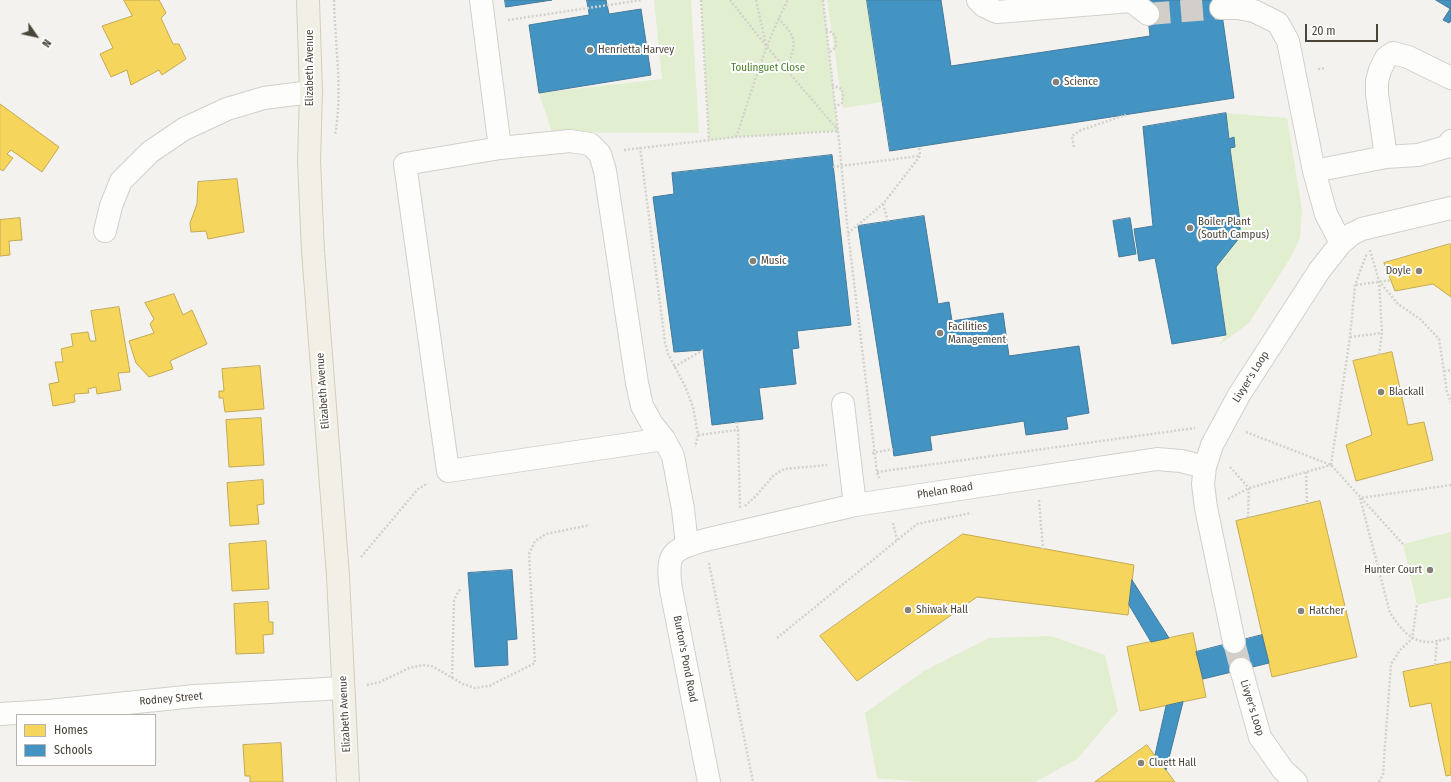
<!DOCTYPE html>
<style>
body{margin:0}
#map{position:relative;width:1451px;height:782px;overflow:hidden;background:#f4f2ee;font-family:"Fira Sans Condensed",sans-serif}
canvas{display:block}
.legend{position:absolute;left:16px;top:714px;width:140px;height:52px;box-sizing:border-box;background:#fff;border:1px solid #b7b4b0;margin:0;padding:5px 7px;list-style:none;font-size:12px;color:#4b4439}
.legend li{display:flex;align-items:center;gap:8px;height:20px}
.legend b{width:20px;border:1px solid #b7b4b0}
.north{position:absolute;left:16px;top:16px;width:40px;height:40px;-webkit-text-stroke:3px #fff;paint-order:stroke;rotate:124deg;font-size:11px;font-weight:700;line-height:16px;text-align:center;color:#4b4439}
.north::after{content:'';display:block;margin:auto;width:14px;height:18px;background:#4b4439;clip-path:polygon(50% 0,100% 100%,50% 72%,0 100%)}
.scale{position:absolute;left:1305px;top:24px;width:73px;height:18px;box-sizing:border-box;border:2px solid #4b4439;border-top:0;padding-left:5px;font-size:12px;line-height:14px;white-space:nowrap;color:#4b4439;-webkit-text-stroke:3px #fff;paint-order:stroke}
</style>
<div id="map">
<canvas width="1451" height="782"></canvas>
<ul class="legend">
<li><b style="height:11px;background:#f6d55c"></b>Homes</li>
<li><b style="height:11px;background:#4393c3"></b>Schools</li>
</ul>
<div class="north">N</div>
<div class="scale">20 m</div>
</div>
<script>
const g = document.querySelector('canvas').getContext('2d');
g.lineJoin = 'round';
function paint(path, color) { g.fillStyle = color; g.fill(path, 'evenodd'); }
function stroke(path, color, width, dash) { g.strokeStyle = color; g.lineWidth = width; g.lineCap = dash ? 'butt' : 'round'; g.setLineDash(dash || []); g.stroke(path); }
function label(font, color, halo, rows, align = 'center') {
  g.font = font + ' "Fira Sans Condensed",sans-serif'; g.lineWidth = 4; g.setLineDash([]); g.textBaseline = 'middle'; g.strokeStyle = halo; g.fillStyle = color; for (const [text, x, y, turn = 0] of rows) {
    g.save(); g.translate(x, y); g.rotate((+turn || 0) * Math.PI / 180); g.textAlign = isNaN(turn) ? turn : align; if (halo) g.strokeText(text, 0, 0); g.fillText(text, 0, 0); g.restore();
  }
}
paint(new Path2D(`
 M654,0H691L699,133L552,132L539,93L662,79Z
 M701,0H823L838,131L736,137L709,140Z
 M827,0H867L883,102L843,108Z
 M1226,113L1287,118L1302,210L1300,237L1291,257L1249,323L1218,346L1226,335L1216,267L1240,237V221L1230,148L1235,147L1234,137L1229,139Z
 M1451,532V597L1417,605L1403,544Z
 M1051,636L1105,655L1118,711L1077,759L1035,782H921L877,778L865,713L924,671L989,638Z`), '#e1eecf');
const homes = new Path2D(`
 M124,0H159L166,13L161,18L173,44H179L186,59L162,75L159,70L131,85L127,70L111,77L100,54L113,48L102,26L132,16Z
 M0,104L59,147L42,172L11,150L7,154L13,158L3,171L0,169Z
 M237,179L244,232L208,239L206,231L191,232L190,223L197,204L198,182Z
 M20,218L22,240L9,241L10,255L0,256V220Z
 M1450,244L1451,245V297L1433,284L1395,291L1384,263Z
 M174,294L183,315L192,310L207,344L170,361L173,369L149,377L136,363L129,341L154,333L150,324L154,319L145,303Z
 M119,307L130,372L118,373L121,390L97,394L96,387L88,389L89,393L74,394L75,402L53,406L49,384L59,382L55,362H63L61,349L73,346L71,334L88,332L90,341H96L91,311Z
 M1392,352L1408,425L1424,422L1433,460L1356,481L1346,445L1372,435L1353,361Z
 M260,366L264,409L225,412L223,398H219V391H224L222,369Z
 M261,418L264,465L229,467L226,420Z
 M263,480L264,504L257,505L259,524L230,526L227,483Z
 M1320,501L1357,657L1272,677L1236,521Z
 M963,534L1134,565L1128,615L977,597L857,681L820,636Z
 M266,541L269,589L232,591L229,544Z
 M268,602L269,622H273V634L263,635L264,653L236,654L234,604Z
 M1193,633L1206,697L1140,711L1127,647Z
 M1451,662V775L1446,776L1431,703L1410,707L1403,672Z
 M281,743L283,782H250V776H245L243,745Z
 M1147,745L1175,782H1095Z`);
paint(homes, '#f6d55c');
stroke(homes, '#c3aa52', 1);
const schools = new Path2D(`
 M505,0H552L506,7Z
 M587,0H606L609,14L641,9L651,75L539,93L529,25L589,15Z
 M867,0H941L951,66L1150,36L1146,0H1220L1234,98L890,151Z
 M1436,0H1451V21L1449,23L1443,20L1450,9Z
 M1226,113L1229,139L1234,137L1235,147L1230,148L1240,221V237L1216,267L1226,335L1172,344L1155,258L1139,261L1134,229L1153,226L1143,127Z
 M832,155L851,325L797,331L799,348L792,349L796,384L759,388L763,419L712,425L703,350L674,352L653,197L674,194L672,173Z
 M924,216L938,304L949,302L952,321L1003,313L1009,356L1079,346L1089,413L1066,417L1068,429L1026,435L1024,421L930,436L932,450L894,456L858,226Z
 M1130,218L1136,254L1119,257L1113,221Z
 M512,570L517,639L507,640L508,665L475,667L468,573Z
 M1132,580L1169,638L1151,642L1129,605Z
 M1262,635L1269,663L1203,679L1196,652Z
 M1183,702L1166,770L1155,755L1166,706Z`);
paint(schools, '#4393c3');
stroke(schools, '#457b9a', 1);
stroke(new Path2D(`
 M1148,14L1221,8
 M1234,642L1241,669`), '#d2cfca', 22, [22, 11]);
const minor = new Path2D(`
 M481,0L500,148
 M978,0L984,6L997,12L1131,1L1148,14
 M1221,8H1237L1254,11L1278,23L1288,41L1314,171L1326,214L1341,243
 M1451,78L1408,57L1393,53L1386,58L1380,70L1377,81V94L1386,157L1418,155L1446,147L1451,141
 M1314,171L1386,157
 M105,231L111,206L121,181L150,152L184,129L227,109L264,98L311,92
 M843,404L855,505
 M664,439L448,471L405,164L500,148L570,141L590,144L600,154L605,171L637,383L642,406L652,424L664,439L673,456L683,509L687,545
 M1234,642L1206,508L1203,484L1205,467L1212,445L1239,395L1319,271L1341,243L1352,234L1362,229L1451,208
 M1241,669L1260,737L1283,770L1296,782
 M0,714L49,711L195,696L343,688
 M709,782L671,589C666,553 671,550 705,540L855,505L888,500L1157,459L1181,461L1205,467`);
const major = new Path2D(`
 M308,0L311,92L309,161L313,251L338,576L348,782`);
stroke(minor, '#d2d0cb', 24);
stroke(major, '#d6cebb', 24);
stroke(new Path2D(`
 M334,0C335,45 343,91 335,135
 M701,0L709,140
 M730,0L767,47L838,130
 M756,0L766,45
 M823,0L838,131L848,233L877,472L879,478
 M778,18C799,40 796,43 786,70
 M508,20L642,0
 M826,30L833,33L836,39V47L830,52
 M1318,69L1325,68
 M832,85L842,89L843,96L842,103L835,107
 M736,137C752,91 765,43 788,0
 M640,147L665,342L668,354L685,386L693,407L698,435L695,447
 M1074,147L1072,136L1081,130L1126,115
 M624,150L736,137L838,131
 M833,167L919,156
 M883,204L888,221
 M848,233L883,204L920,156L919,146
 M1370,250L1379,281L1398,304L1420,319L1439,339L1447,392L1451,402
 M1379,281L1382,333L1379,355
 M1356,285L1391,280
 M1350,337L1382,333
 M674,367L703,350
 M1444,371L1451,370
 M736,422L738,430
 M1246,432L1331,465L1403,544
 M698,435L738,430L740,508
 M872,453L893,449
 M1331,465L1350,337L1355,285L1367,253
 M1230,467L1249,488L1248,519
 M877,472L1195,428
 M1306,472L1307,505
 M1451,485L1360,498L1390,613C1400,627 1409,642 1429,642C1436,642 1444,639 1451,638
 M1228,499L1249,488L1331,465
 M1039,500L1043,549
 M745,506L755,497L774,475L784,469L827,465
 M893,523L897,540
 M361,557L418,489L428,483
 M709,563L753,782
 M777,638L917,524L971,513
 M1435,665L1437,640
 M452,678L454,601L457,594L461,588
 M367,685L380,682L409,668L424,665L432,666L463,684L475,688L489,686L535,663L529,554L535,541L546,534L590,525
 M1379,782L1383,774L1391,664L1400,650L1412,639L1417,605`), '#d3d2cc', 2.5, [2, 2]);
stroke(minor, '#fdfdfc', 22);
stroke(major, '#f2efe6', 22);
for (const [x, y, r, color] of [
 [590,50,4,"#868178"],
 [1056,82,4,"#868178"],
 [1190,228,4,"#868178"],
 [753,261,4,"#868178"],
 [1419,271,4,"#868178"],
 [940,333,4,"#868178"],
 [1381,392,4,"#868178"],
 [1430,570,4,"#868178"],
 [908,610,4,"#868178"],
 [1301,611,4,"#868178"],
 [1141,763,4,"#868178"]
]) { const dot = new Path2D(); dot.arc(x, y, r, 0, 2 * Math.PI); g.fillStyle = color; g.fill(dot); stroke(dot, '#fff', 1.5); }
label('11px', '#4b4439', '#fff', [
 ["Henrietta Harvey",598,50],
 ["Science",1064,82],
 ["Boiler Plant",1198,222],
 ["(South Campus)",1198,235],
 ["Music",761,261],
 ["Doyle",1411,271,"right"],
 ["Facilities",948,327],
 ["Management",948,340],
 ["Blackall",1389,392],
 ["Hunter Court",1422,570,"right"],
 ["Shiwak Hall",916,610],
 ["Hatcher",1309,611],
 ["Cluett Hall",1149,763]
], 'left');
label('11px', '#4b4439', '#fff', [
 ["Elizabeth Avenue",310,68,-90],
 ["Livyer's Loop",1251,377,-58],
 ["Elizabeth Avenue",323,391,-94],
 ["Phelan Road",945,491,-9],
 ["Burton's Pond Road",685,659,79],
 ["Rodney Street",171,699,-5],
 ["Livyer's Loop",1252,708,73],
 ["Elizabeth Avenue",345,714,-93]
]);
label('11px', '#4a7f2a', '#fff', [
 ["Toulinguet Close",768,68]
]);
</script>
